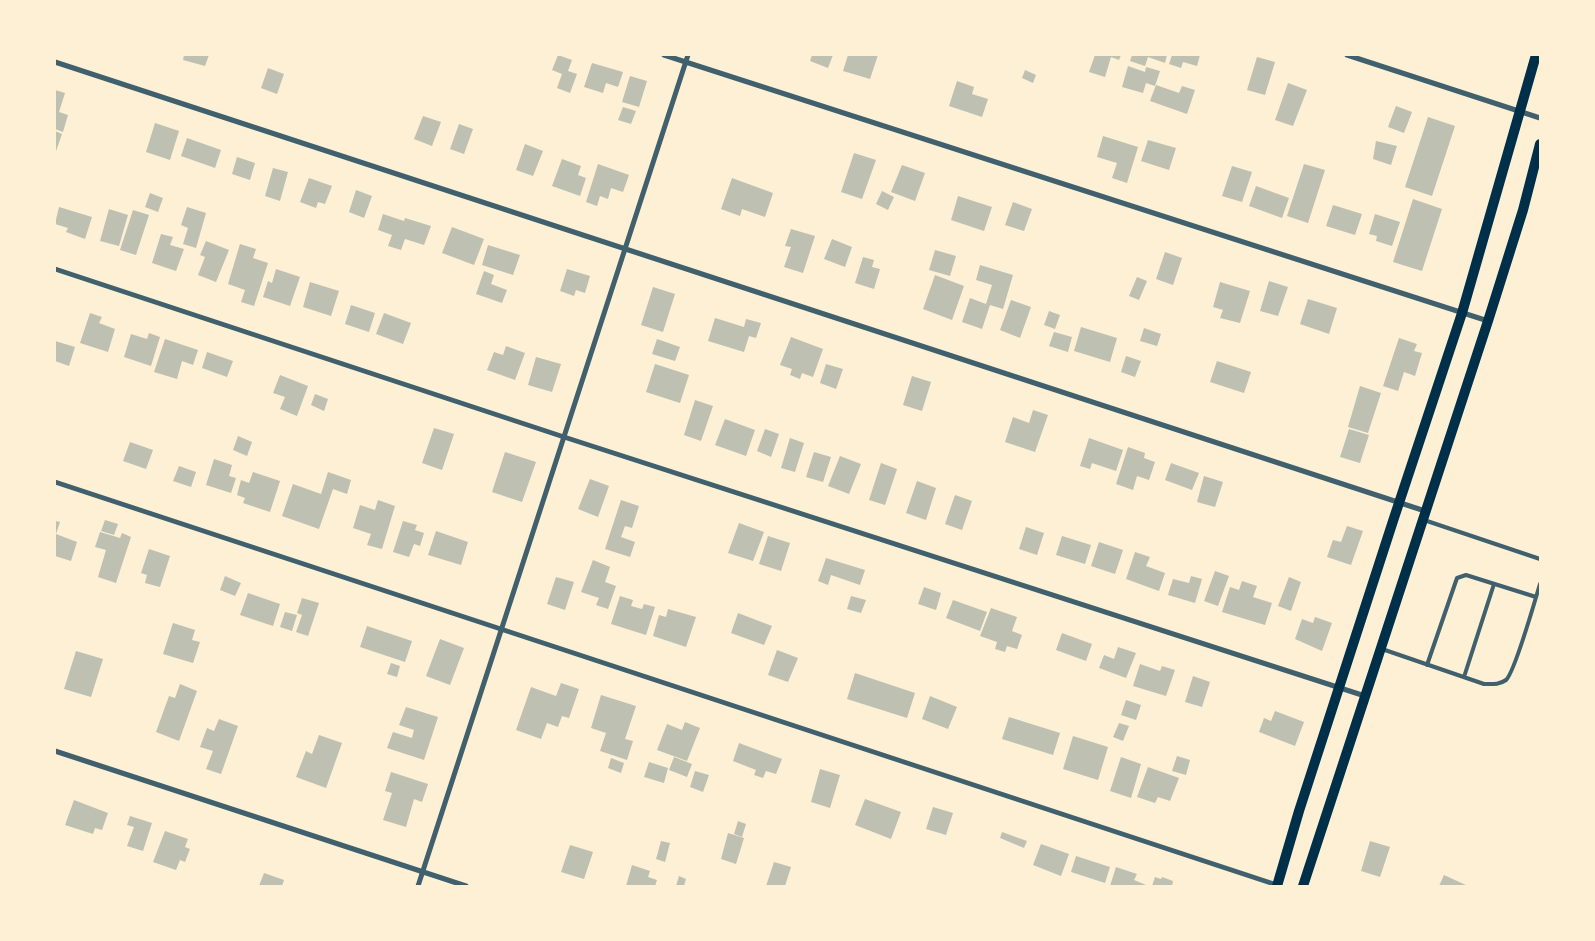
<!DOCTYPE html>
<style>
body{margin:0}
#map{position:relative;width:1595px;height:941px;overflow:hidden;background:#fdf0d5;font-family:Commissioner,sans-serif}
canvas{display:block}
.frame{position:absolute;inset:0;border:56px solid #fdf0d5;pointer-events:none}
</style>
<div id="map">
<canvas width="1595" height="941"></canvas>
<div class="frame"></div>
</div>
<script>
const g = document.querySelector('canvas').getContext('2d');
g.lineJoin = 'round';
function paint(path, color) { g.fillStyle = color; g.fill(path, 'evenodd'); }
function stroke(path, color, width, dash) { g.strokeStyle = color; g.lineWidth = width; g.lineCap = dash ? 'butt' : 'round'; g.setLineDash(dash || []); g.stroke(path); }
paint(new Path2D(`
 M184,55H209L205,66L183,60Z
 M558,55L572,60L568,71L577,74L570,93L557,88L562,74L552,70Z
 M812,55H833L828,68L810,61Z
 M848,55H878L870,79L843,71Z
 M1095,55H1121L1119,60L1111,57L1105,77L1089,72Z
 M1132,55H1167L1165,63L1148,57L1145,66L1130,61Z
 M1172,55H1200L1197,66L1183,62L1181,68L1169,64Z
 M1257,57L1275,62L1265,95L1247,90Z
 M592,63L623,72L618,87L606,83L603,93L584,87Z
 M1128,66L1145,72L1146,67L1160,71L1155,86L1146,83L1143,93L1122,87Z
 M268,68L284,74L277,94L261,88Z
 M1025,70L1036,75L1033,83L1022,78Z
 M630,76L647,81L639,107L622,102Z
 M957,81L974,87L972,94L988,99L982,117L949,106Z
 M1288,83L1307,90L1293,126L1275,120Z
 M1156,85L1179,93L1182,86L1195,90L1187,114L1150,101Z
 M55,90L65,93L59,112L68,115L63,132L55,129Z
 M1396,106L1412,112L1404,133L1388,127Z
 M623,107L636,111L631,124L618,120Z
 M423,116L441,122L432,146L414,139Z
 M1428,117L1455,126L1432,196L1405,187Z
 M155,123L179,131L170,160L146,152Z
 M459,124L473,129L464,154L450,149Z
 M55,131L62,134L55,154Z
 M1103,136L1138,147L1127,183L1112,178L1117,163L1097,157Z
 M187,138L221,150L215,168L181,156Z
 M1148,140L1176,148L1169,170L1141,161Z
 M1376,141L1397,146L1391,165L1373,159Z
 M525,144L543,151L533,176L516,170Z
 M854,153L876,160L862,199L841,192Z
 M237,157L255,163L250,180L232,174Z
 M562,159L581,166L578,175L586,178L580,196L552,186Z
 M598,164L629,175L623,192L611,188L608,199L600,196L597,206L586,202Z
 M1304,164L1325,170L1308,223L1287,216Z
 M902,165L925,173L915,201L891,192Z
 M1232,166L1252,172L1242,202L1222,196Z
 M273,168L288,172L280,201L265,196Z
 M309,178L332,186L325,204L318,202L316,208L300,202Z
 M732,178L773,193L765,217L742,209L740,216L721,209Z
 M1256,186L1289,198L1282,218L1249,206Z
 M356,190L372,196L364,218L349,212Z
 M882,191L894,197L888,210L876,204Z
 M150,193L163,198L158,212L145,207Z
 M958,196L992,207L984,231L951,220Z
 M1413,199L1442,209L1422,271L1393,262Z
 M1013,202L1032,209L1024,231L1005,225Z
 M1333,205L1362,214L1355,235L1326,226Z
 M59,207L92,217L85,239L66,232L68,228L55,224Z
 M187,207L206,213L196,248L183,244L188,228L181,225Z
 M109,209L128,215L119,246L100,241Z
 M133,210L149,215L136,255L120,250Z
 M383,214L404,221L405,218L431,226L424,245L405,239L401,250L388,246L392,235L378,230Z
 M1375,214L1400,222L1392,246L1376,241L1377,236L1369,234Z
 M452,227L484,239L474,265L442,253Z
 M791,229L815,236L803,273L784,267L791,247L785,246Z
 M161,234L173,237L170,245L184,249L176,271L152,263Z
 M832,239L852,247L845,267L824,259Z
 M206,241L229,250L216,282L198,275L205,257L200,255Z
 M240,244L256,249L253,258L268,263L254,306L241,302L245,290L228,284Z
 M488,245L520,255L513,275L482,265Z
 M935,250L956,256L950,276L929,270Z
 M1165,252L1182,258L1173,285L1156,279Z
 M863,257L874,260L872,267L880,269L874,289L855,283Z
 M980,265L1013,275L1003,309L990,305L982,329L962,322L970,298L986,304L992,285L976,280Z
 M276,269L300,277L290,306L263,297L268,281L272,283Z
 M567,269L590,276L585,293L576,290L574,296L560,291Z
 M484,271L494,275L491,284L507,290L502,303L476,294Z
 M935,275L964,286L952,320L923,309Z
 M1137,277L1147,281L1139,300L1129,296Z
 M1269,281L1288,287L1278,316L1260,311Z
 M310,282L339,291L331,316L303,307Z
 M1220,282L1250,291L1240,323L1220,318L1223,310L1213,307Z
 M653,287L675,294L663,332L641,325Z
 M1308,299L1337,308L1329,334L1300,324Z
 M1011,300L1031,307L1020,338L1000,330Z
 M351,305L375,313L369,332L345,324Z
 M1049,311L1060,315L1055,329L1044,325Z
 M90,313L102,317L99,323L115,329L108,352L80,343Z
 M384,313L411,323L403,344L376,334Z
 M715,318L744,327L746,319L761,323L756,338L749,336L744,352L708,341Z
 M1081,327L1117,338L1110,362L1074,351Z
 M1144,328L1161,334L1157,346L1140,341Z
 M1054,332L1072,337L1068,352L1049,346Z
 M149,333L160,337L151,366L124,357L131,334L147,339Z
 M791,337L823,349L813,377L802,373L800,379L790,375L792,369L780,365Z
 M1399,338L1417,344L1414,351L1422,353L1415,376L1404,372L1398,391L1383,386Z
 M165,339L198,350L193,365L182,361L177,379L154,372Z
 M657,339L680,347L675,361L652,354Z
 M55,341L75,347L69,366L55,361Z
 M506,346L525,353L515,380L487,370L494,352L503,355Z
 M207,352L233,361L227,377L202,368Z
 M1126,356L1141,361L1135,377L1121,372Z
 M536,357L561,364L552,392L528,385Z
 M1217,361L1251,372L1244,393L1210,382Z
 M655,364L689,375L680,403L646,392Z
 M826,364L843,369L836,389L820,383Z
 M280,375L308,386L297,416L280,409L285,397L273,393Z
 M912,376L931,382L922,411L903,405Z
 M1360,386L1381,393L1368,433L1348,427Z
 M315,394L328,399L324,411L311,405Z
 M695,400L713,406L701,441L684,435Z
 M1033,410L1048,415L1035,452L1005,442L1013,417L1029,423Z
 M725,419L755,430L746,456L715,445Z
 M434,428L454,434L442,470L422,463Z
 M765,429L779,434L771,457L757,451Z
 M1349,429L1369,435L1360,463L1340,457Z
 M238,436L252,442L247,456L233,450Z
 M790,438L804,443L795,472L781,468Z
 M1089,438L1123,450L1116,471L1092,463L1090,469L1080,466Z
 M130,442L153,450L146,469L123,461Z
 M1128,447L1145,453L1144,458L1155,462L1149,480L1137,476L1133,490L1116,484Z
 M505,452L536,462L522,502L492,492Z
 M814,452L831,457L823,482L806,477Z
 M840,456L861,464L849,494L828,486Z
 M214,459L232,465L229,476L236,478L231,493L206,485Z
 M881,463L897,469L885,505L869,500Z
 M1171,463L1199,473L1192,490L1165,480Z
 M179,466L196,472L191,487L173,481Z
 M253,472L280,481L270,512L243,503L245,498L237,495L241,480L249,483Z
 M328,472L351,480L347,494L333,489L319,529L282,516L293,484L321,494Z
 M1204,476L1223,482L1215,507L1197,502Z
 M590,479L609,486L598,517L578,509Z
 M917,481L936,488L926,520L906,513Z
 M955,495L972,501L962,530L945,524Z
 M378,500L395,506L382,549L367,545L371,534L353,528L360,505L375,510Z
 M621,500L639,506L632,528L625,526L621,537L635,542L630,557L605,549Z
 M105,520L118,524L114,535L101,531Z
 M55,521L60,522L56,534L77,542L71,561L55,556Z
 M403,521L417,525L415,530L424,533L420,546L414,544L409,557L393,552Z
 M739,523L764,532L753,561L728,553Z
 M1347,526L1363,531L1351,565L1327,557L1333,540L1341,542Z
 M1026,527L1044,533L1037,555L1019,549Z
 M436,531L468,542L461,565L428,555Z
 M100,532L120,538L122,533L131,537L116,583L98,577L106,550L95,547Z
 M768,536L790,543L781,571L759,564Z
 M1062,536L1091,545L1085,564L1056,555Z
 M1099,542L1123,550L1115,574L1091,566Z
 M149,549L170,556L160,587L145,583L147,575L141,573Z
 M1135,552L1150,557L1146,566L1165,573L1159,591L1126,579Z
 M826,558L865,570L860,585L831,575L828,585L818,581Z
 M593,560L610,567L605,582L616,586L608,609L596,605L599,598L581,592Z
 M1215,571L1229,576L1218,606L1204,601Z
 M225,576L241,583L235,596L220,590Z
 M1191,576L1202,579L1195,603L1168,595L1173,579L1189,583Z
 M556,577L574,582L565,610L547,604Z
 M1289,577L1301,582L1291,611L1278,606Z
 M1242,581L1257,586L1253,597L1272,603L1265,625L1222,612L1230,587L1239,590Z
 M924,587L941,593L936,610L918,604Z
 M248,593L280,604L273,626L240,615Z
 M620,596L633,600L631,606L642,609L644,604L655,607L646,635L611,624Z
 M851,596L866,600L861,613L847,609Z
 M302,598L319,603L308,636L296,632L302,615L297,613Z
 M953,600L987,612L980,631L946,618Z
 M991,608L1017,617L1012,631L1022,635L1017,649L1007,646L1005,652L995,649L997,642L980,636Z
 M668,609L696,617L686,647L653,636L659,615L666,617Z
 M285,612L297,615L292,631L280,627Z
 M738,613L772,626L764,645L731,633Z
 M1315,617L1332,623L1322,651L1295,639L1302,619L1313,623Z
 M173,623L195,630L192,640L200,642L193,663L163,654Z
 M367,626L412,641L405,662L360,647Z
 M1062,633L1092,644L1086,661L1056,650Z
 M440,639L464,648L450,685L426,676Z
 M1118,647L1136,653L1126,678L1099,668L1104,655L1114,659Z
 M777,650L798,658L788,682L768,675Z
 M76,651L103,659L91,697L64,689Z
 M391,663L400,666L397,677L387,674Z
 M1140,664L1160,671L1162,666L1175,670L1166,696L1133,686Z
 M855,673L915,693L907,718L847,699Z
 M1193,676L1210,682L1202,707L1185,702Z
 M561,683L579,689L569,718L562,716L558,727L547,723L541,739L516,730L531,687L556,696Z
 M180,684L197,691L179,741L156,732L169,696L175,698Z
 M601,695L636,706L625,739L633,741L627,760L600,751L606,733L591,728Z
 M930,696L957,707L948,729L922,719Z
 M1126,700L1141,705L1136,720L1121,715Z
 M406,707L438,717L424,760L387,748L393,732L412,738L414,730L399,725Z
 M1275,711L1304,722L1295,746L1259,732L1264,718L1271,721Z
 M1009,717L1060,733L1053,755L1002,739Z
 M219,719L238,726L221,774L206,769L213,751L200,747L207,728L214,731Z
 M685,722L700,728L687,761L657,750L667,724L682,730Z
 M1119,723L1129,726L1123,741L1113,737Z
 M319,735L342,743L326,788L296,777L306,751L312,754Z
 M1073,736L1108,747L1098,780L1063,769Z
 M739,743L782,759L776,774L766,771L763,778L754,775L756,770L733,761Z
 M1177,756L1190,760L1186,775L1172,771Z
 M674,757L692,764L687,777L669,770Z
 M1121,757L1141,764L1131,798L1110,791Z
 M611,758L624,763L621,773L608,768Z
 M649,762L668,768L664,783L644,777Z
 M1148,767L1179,778L1170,801L1158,797L1155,803L1137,797Z
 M820,769L840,775L830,808L811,802Z
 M695,771L709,775L703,792L690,787Z
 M391,772L428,784L422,802L414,799L406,827L383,820L392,793L385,791Z
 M865,799L901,812L891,839L855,825Z
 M74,800L108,813L102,830L95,828L93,834L65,825Z
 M933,807L953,813L946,835L926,829Z
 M130,816L152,823L143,851L127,846L134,827L127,825Z
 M738,821L746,824L742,837L734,834Z
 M165,831L188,839L185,847L190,849L185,862L180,860L176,870L153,862Z
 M1002,832L1027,841L1024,848L1000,838Z
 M728,833L744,838L736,864L721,859Z
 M661,841L670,843L665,862L656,859Z
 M1370,841L1390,847L1380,877L1361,871Z
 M1041,844L1069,854L1061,876L1033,865Z
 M570,845L593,852L584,879L561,872Z
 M1076,856L1110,867L1105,883L1071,872Z
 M774,862L791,867L785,886H766Z
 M632,865L650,871L648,877L657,880L655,886H626Z
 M1116,867L1137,874L1134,880L1146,885L1145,886H1110Z
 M264,873L284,880L282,886H259Z
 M1444,875L1468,886H1439Z
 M679,876L686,879L684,886H676Z
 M1155,877L1161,879L1162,877L1173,881L1172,886H1152Z`), '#bec0b2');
stroke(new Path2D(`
 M1424,520L1540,559
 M1382,649L1484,684C1492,684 1499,685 1506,680C1515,672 1535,600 1540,584
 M1427,665L1457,578L1466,575L1536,597
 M1464,677L1494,584`), '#3f606c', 4);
stroke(new Path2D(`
 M664,55L1488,321
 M1347,55L1540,118
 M55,62L1425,511
 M55,269L564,437L1365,696
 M55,482L1277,885
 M55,751L466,886
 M418,886L688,55`), '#3f606c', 5);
stroke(new Path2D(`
 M1277,886L1299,811L1393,521L1462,313L1536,55
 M1303,886L1488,321L1523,210L1540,144`), '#003049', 10);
</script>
